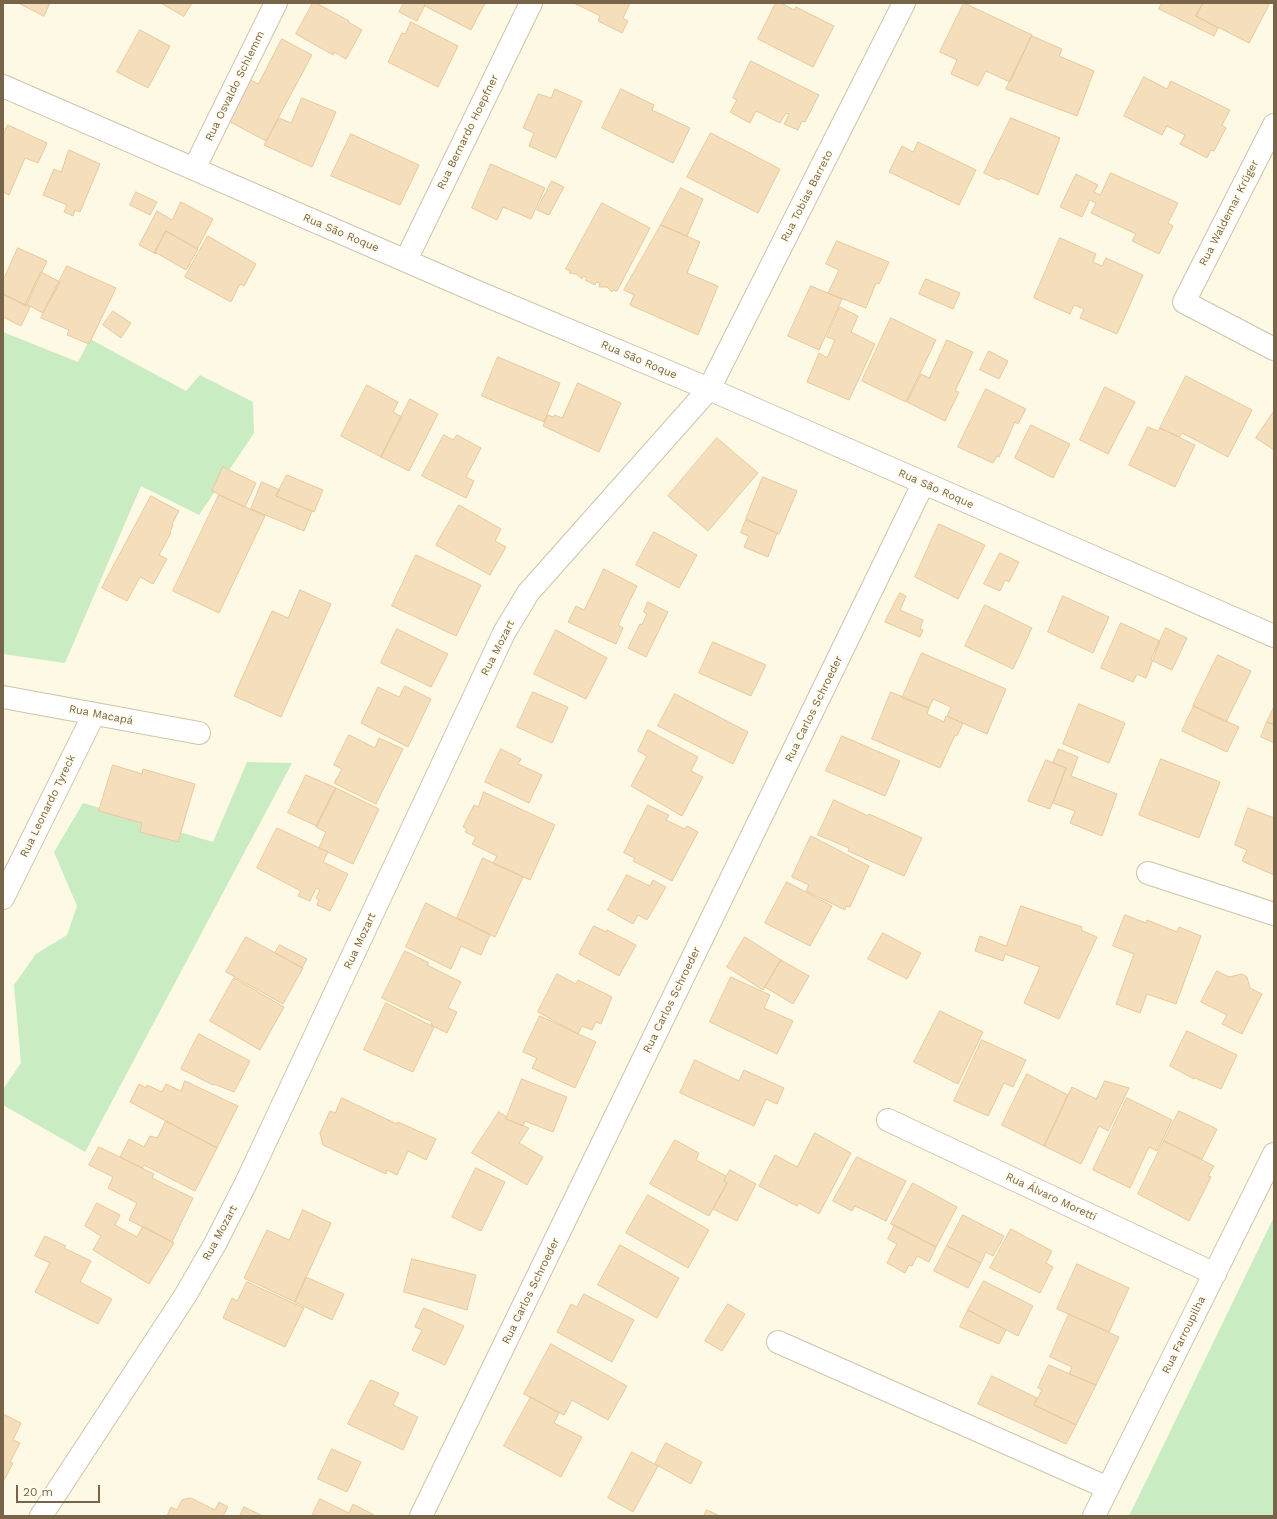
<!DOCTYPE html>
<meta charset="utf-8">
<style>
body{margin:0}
#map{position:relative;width:1277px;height:1519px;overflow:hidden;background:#fdf9e5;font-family:"Work Sans",sans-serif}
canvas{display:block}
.frame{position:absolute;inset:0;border:4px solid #786449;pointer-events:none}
.scale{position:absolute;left:16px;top:1485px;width:84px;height:18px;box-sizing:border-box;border:2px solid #786449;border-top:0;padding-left:5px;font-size:12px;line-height:14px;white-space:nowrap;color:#786449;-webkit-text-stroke:3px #fffcec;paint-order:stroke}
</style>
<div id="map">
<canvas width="1277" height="1519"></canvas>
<div class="frame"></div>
<div class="scale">20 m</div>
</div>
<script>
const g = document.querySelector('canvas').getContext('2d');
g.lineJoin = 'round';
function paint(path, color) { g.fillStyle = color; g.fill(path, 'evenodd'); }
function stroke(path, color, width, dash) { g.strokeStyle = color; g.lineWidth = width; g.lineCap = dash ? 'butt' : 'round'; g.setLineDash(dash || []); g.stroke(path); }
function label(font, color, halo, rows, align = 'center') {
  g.font = font + ' "Work Sans",sans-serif'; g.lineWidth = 3.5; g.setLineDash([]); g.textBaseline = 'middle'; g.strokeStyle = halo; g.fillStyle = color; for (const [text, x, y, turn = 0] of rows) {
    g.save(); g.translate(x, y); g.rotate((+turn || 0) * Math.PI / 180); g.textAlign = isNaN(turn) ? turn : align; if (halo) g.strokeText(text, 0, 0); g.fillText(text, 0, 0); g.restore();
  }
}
paint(new Path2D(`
 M3,332L78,362L90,339L186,391L200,375L253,402L254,433L199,515L141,486L65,663L3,654Z
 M247,762L292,763L85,1152L3,1105V1089L21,1063L14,985L36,954L67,935L77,906L54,852L83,803L213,842Z
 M1274,1217V1516H1129L1133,1508Z`), '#caecc2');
const building = new Path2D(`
 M19,3H50L44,16Z
 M161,3H192L184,16Z
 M313,3H316L349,21L348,22L362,30L346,59L334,52L333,55L296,34Z
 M404,3H426L417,21L399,12Z
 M426,3H485L471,30L425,6Z
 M574,3H630L623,18L628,21L622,33L598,21L600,16Z
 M776,3H781L794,10L796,7L834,26L813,67L758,39Z
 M964,3L1032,35L1010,82L986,71L978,86L951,74L957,60L940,52Z
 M1162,3H1203L1196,16L1218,28L1214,36L1159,9Z
 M1203,3H1266L1269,5L1249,43L1196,16Z
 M411,22L458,46L438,87L388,62L402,33L405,34Z
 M140,30L170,46L148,88L117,72Z
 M1032,36L1062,49L1059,56L1094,71L1077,116L1006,89Z
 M282,39L312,55L266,141L223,118L244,76L258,84Z
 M751,61L819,95L805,122L802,121L798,130L784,124L789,114L786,113L780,123L756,111L750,123L730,112L737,100L733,98Z
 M1144,77L1167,89L1171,81L1230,110L1222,125L1226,128L1214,151L1211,150L1207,158L1180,144L1185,135L1167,126L1162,135L1124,116Z
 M555,89L582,101L556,158L529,146L534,133L523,128L538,94L551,98Z
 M621,89L654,105L652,110L690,128L673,163L602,128Z
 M302,98L336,112L312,167L264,145L279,118L291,123Z
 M1011,118L1060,138L1038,195L1001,178L999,180L984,173Z
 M8,125L47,143L38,163L25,158L9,195L3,192V136Z
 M711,133L780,169L758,213L687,177Z
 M351,134L419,165L400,205L331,176Z
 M918,142L976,170L959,205L889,172L902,146L913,152Z
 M69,150L100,164L80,212L75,210L73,216L64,212L67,205L43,195L54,169L61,172Z
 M491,164L545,188L531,219L503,207L497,220L472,208Z
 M1111,173L1178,203L1168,223L1173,226L1159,254L1132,241L1136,234L1091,213L1096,203L1090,200L1082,217L1060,207L1076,174L1098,185L1094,192L1100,195Z
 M552,181L564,187L549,215L537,210Z
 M681,188L703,199L687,236L661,225Z
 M136,192L157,202L150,215L130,205Z
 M181,202L213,219L197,249L166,231L155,252L156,254L139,245L157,211L172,220Z
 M602,203L650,228L617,291L613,290L612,292L607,287H599L600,283L596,282L595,285L585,280L587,278L583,276L582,279L576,274L569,273L570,271L566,269Z
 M661,225L700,242L687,273L718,286L698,335L630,305L634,295L624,290Z
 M166,231L198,249L186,270L155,252Z
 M208,236L256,264L244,286L240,284L231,302L185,277Z
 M1060,238L1096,254L1093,262L1102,266L1106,258L1143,275L1117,334L1080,318L1084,309L1074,305L1070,314L1034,298Z
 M837,241L889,262L879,284L876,283L866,308L828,293L839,270L826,264Z
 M18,248L47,261L26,306L3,294V281Z
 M67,266L116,288L89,344L67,335L69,330L41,318Z
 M41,272L60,282L43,313L26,304Z
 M926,279L960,293L953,309L919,294Z
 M811,286L842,299L819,350L788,336Z
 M3,294L30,307L21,326L3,317Z
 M840,307L858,316L851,332L875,344L849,400L807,382L819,353L827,358L835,340L827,337Z
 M113,311L131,323L121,338L103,325Z
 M891,318L936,340L906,402L862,381Z
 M947,340L973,352L955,391L959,392L945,421L907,402L921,374L929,378Z
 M989,351L1008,361L999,379L980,370Z
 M498,357L560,383L544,422L482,396Z
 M1186,376L1252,410L1228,457L1182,433L1179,437L1160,428Z
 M578,383L621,403L599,452L543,426L548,415L553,417L555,415L562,418Z
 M367,385L398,402L393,412L402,417L381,457L341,436Z
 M1105,387L1135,402L1108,454L1080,440Z
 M986,389L1026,409L1018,424L1015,422L999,457L997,456L993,463L958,447Z
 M410,399L438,414L409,471L381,457Z
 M1274,411V450L1256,438Z
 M1031,425L1070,444L1053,478L1015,458Z
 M1148,427L1158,431L1160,428L1195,445L1175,487L1129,465Z
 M444,435L453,440L457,435L481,448L466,477L474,481L466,498L422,476Z
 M717,438L758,473L708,531L668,496Z
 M223,467L256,483L245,507L212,491Z
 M287,475L323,490L314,512L276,496Z
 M763,477L797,491L779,534L746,519Z
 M262,482L280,490L276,496L312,511L304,531L251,509Z
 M219,495L265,516L219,613L173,591Z
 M151,496L179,511L172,524L173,525L170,532L171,533L159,555L167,559L153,584L140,577L127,601L102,588Z
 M459,505L501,529L495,541L506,547L490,575L436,545Z
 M746,520L777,533L768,557L744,547L749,536L741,533Z
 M939,524L985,545L958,599L915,577Z
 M654,532L697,555L679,588L636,565Z
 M1000,553L1019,562L1009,582L1005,580L1000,591L984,584Z
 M416,555L481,585L456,636L392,606Z
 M604,569L637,586L618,625L623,628L616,644L568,622L576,606L584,610Z
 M300,590L331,604L281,717L234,696L272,611L288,618Z
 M900,593L906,596L900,610L923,620L920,629L923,630L920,637L885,622Z
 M1063,596L1109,617L1093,653L1048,632Z
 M648,602L668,612L646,657L628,648L640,624L642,625L647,614L644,612Z
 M985,605L1032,628L1013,669L965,646Z
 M1121,623L1160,641L1146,678L1137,674L1133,682L1101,668Z
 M1166,628L1187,638L1172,670L1151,660Z
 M397,629L448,654L431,687L381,663Z
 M556,630L607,658L586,699L534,674Z
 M713,642L766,665L751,696L699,673Z
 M922,653L1006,689L987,734L947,716L951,707L933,699L929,708L902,698Z
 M1218,655L1251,671L1226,722L1193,706Z
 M405,686L431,699L408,747L361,723L378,687L399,697Z
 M533,692L568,707L552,743L517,727Z
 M891,692L929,708L927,714L944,722L946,716L963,723L957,736L955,735L940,768L872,739Z
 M675,694L748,732L733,764L658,726Z
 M1079,704L1125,723L1109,763L1063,744Z
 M1194,706L1239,727L1227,752L1182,731Z
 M1274,707V725L1267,722Z
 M1267,722L1274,725V743L1261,737Z
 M648,730L698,757L691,771L703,777L682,816L631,786L647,756L638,751Z
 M349,735L375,748L379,738L403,749L376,804L334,783L342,769L334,765Z
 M842,736L900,761L885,796L826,771Z
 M501,749L521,759L518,764L542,775L529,803L485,782Z
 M1059,749L1078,757L1071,776L1117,794L1102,836L1070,823L1075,811L1053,803L1066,768L1053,763Z
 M1161,759L1220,782L1199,838L1139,815Z
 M1046,760L1066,768L1050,809L1028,801Z
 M113,765L142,774L143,769L195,784L178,842L140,832L142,823L99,811Z
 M306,775L336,788L317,826L288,813Z
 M336,788L379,809L353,864L319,848L326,832L316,827Z
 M484,792L555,825L530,880L493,863L497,856L472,844L476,837L465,832L467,829L463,827L474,805L478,807Z
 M834,800L868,816L869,814L922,838L904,876L848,851L849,848L818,835Z
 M648,805L669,815L666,820L685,829L687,826L698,832L672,881L633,861L635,858L624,853Z
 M1248,808L1274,818V875L1242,861L1247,850L1235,845Z
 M277,828L328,852L323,862L348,874L330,911L317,905L319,900L316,898L320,890L316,888L310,901L298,896L301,891L257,868Z
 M811,836L869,866L850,907L846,906L845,910L806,891L809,885L792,877Z
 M483,858L523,877L495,937L457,918Z
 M627,875L650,886L653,880L666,887L647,920L638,915L633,924L608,910Z
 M787,882L832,906L810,946L765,923Z
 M426,903L490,935L481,955L461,946L451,969L406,947Z
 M1021,906L1082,927L1081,930L1097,937L1059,1019L1024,1003L1040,967L1005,954L1003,961L975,951L980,936L1006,946Z
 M1125,915L1146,923L1147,920L1177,932L1179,927L1201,936L1176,1004L1147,994L1140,1013L1116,1004L1134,954L1113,946Z
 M594,926L606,932L607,930L636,945L619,976L579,954Z
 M883,933L921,953L907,979L868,959Z
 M246,937L303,968L283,1004L226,972Z
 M745,937L781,960L763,990L727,967Z
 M280,945L307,959L302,968L275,953Z
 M405,951L429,963L427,965L461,982L448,1008L457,1012L447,1033L431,1025L432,1022L382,998Z
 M781,960L809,976L793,1004L765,987Z
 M1217,971L1229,977L1242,974L1247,977L1250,988L1262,994L1242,1034L1222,1024L1227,1015L1201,1002Z
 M557,974L576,984L578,980L612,997L601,1024L596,1022L592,1030L582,1026L578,1034L538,1012Z
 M731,977L770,995L764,1008L793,1021L777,1054L710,1022Z
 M234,978L284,1007L260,1050L210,1021Z
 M386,1003L434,1027L413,1072L364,1050Z
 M940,1011L983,1032L958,1084L914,1062Z
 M540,1016L596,1042L575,1088L532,1068L537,1058L523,1052Z
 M1187,1031L1237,1055L1221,1089L1195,1078L1194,1079L1170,1066Z
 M199,1034L250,1061L234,1092L214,1084L213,1085L181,1069Z
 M982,1040L1026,1060L1013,1087L1004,1083L988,1116L954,1101Z
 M695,1060L739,1081L744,1070L784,1088L777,1104L766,1099L754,1126L680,1093Z
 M1027,1074L1068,1095L1044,1146L1002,1125Z
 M522,1079L567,1097L553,1132L525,1121L523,1126L506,1119Z
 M185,1081L238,1106L217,1148L130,1102L139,1084L146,1088L147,1085L162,1092L166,1084L181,1091Z
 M1105,1081L1129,1088L1108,1131L1099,1126L1081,1164L1044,1146L1072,1087L1096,1099Z
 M342,1098L397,1124L398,1122L436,1139L426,1160L408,1151L397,1175L387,1170L386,1174L323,1145L320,1133L330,1111L335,1113Z
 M1127,1098L1172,1120L1157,1151L1149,1147L1130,1188L1093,1170Z
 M1179,1111L1217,1129L1202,1159L1164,1141Z
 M499,1112L507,1117L506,1119L529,1128L519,1143L543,1157L527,1185L472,1153Z
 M166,1121L217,1148L195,1191L144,1165L142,1168L120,1157L129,1139L144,1147L150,1136L157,1138Z
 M815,1133L851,1153L819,1214L799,1203L797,1206L759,1186L775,1155L797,1167Z
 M675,1140L699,1153L696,1160L726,1176L724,1181L727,1183L709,1216L650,1184Z
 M1164,1141L1214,1166L1208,1176L1211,1177L1189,1221L1138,1194Z
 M99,1147L154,1174L152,1178L193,1198L172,1242L129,1220L137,1203L108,1188L113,1177L89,1165Z
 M857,1157L906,1181L886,1221L855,1206L852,1211L833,1201Z
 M476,1168L505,1182L481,1231L452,1217Z
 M730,1170L756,1184L737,1221L713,1209L727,1183L724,1181Z
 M913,1183L957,1207L936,1247L891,1224Z
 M648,1195L709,1230L688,1268L626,1233Z
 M97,1203L120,1215L115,1225L137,1237L143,1226L174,1243L149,1284L93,1250L101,1236L85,1226Z
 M303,1210L331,1223L295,1302L244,1278L267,1230L289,1240Z
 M963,1215L1004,1236L993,1256L986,1252L981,1263L947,1246Z
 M895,1225L936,1247L929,1262L917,1256L912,1266L909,1265L905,1273L887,1263L897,1244L888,1239Z
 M1011,1229L1052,1251L1046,1263L1053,1267L1040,1293L990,1268Z
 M45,1236L66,1246L64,1248L91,1261L80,1282L112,1299L98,1324L35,1292L50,1263L35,1256Z
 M620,1245L679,1278L657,1318L598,1285Z
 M947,1246L981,1263L968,1288L934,1271Z
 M412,1259L476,1275L467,1310L404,1292Z
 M1077,1264L1129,1288L1109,1332L1057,1309Z
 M306,1277L344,1294L332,1320L295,1302Z
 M984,1281L1033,1306L1018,1336L968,1310Z
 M247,1282L304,1308L285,1347L223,1318L232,1298L237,1301Z
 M584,1294L634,1320L612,1362L557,1332L571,1304L577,1307Z
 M728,1304L745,1314L722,1351L705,1341Z
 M424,1308L464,1326L445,1365L412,1350L422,1330L415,1327Z
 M968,1310L1006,1330L999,1344L960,1327Z
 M1069,1314L1119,1337L1096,1385L1069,1374L1072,1367L1050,1357Z
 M551,1344L627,1386L608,1420L572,1400L564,1415L524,1394Z
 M1049,1365L1096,1385L1076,1425L1034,1405L1042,1390L1038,1388Z
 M992,1376L1037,1398L1034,1405L1076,1425L1066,1444L978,1404Z
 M371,1380L399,1393L393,1405L418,1417L403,1450L348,1424Z
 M531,1397L559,1413L554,1423L582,1437L561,1477L504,1446Z
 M3,1414L21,1423L13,1440L20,1443L10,1462L13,1463L3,1482Z
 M666,1443L702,1462L691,1484L655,1464Z
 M332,1449L361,1462L347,1492L318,1479Z
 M632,1452L658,1466L633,1512L608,1498Z
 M191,1498L215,1510L219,1502L228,1507L223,1516H167L171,1507L177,1510L182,1500Z
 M320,1499L349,1513L353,1504L374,1515L312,1516Z
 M244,1507L263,1516H240Z
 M707,1510L720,1516H704Z`);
paint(building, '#f4debb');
stroke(building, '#e8c99b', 1);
const minor = new Path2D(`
 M3,86L480,293L709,389L1274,636
 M1274,125L1184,302L1274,349
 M194,169L276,3
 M406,260L531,3
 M3,697L199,733
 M1148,873L1274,914
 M3,898L94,714
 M888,1120L1215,1274
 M778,1342L1108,1488
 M41,1516L185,1296L215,1244L246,1183L504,633L528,593L709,389L904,3
 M421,1516L923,484
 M1094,1516L1274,1154`);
stroke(minor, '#d0c3ab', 24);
stroke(minor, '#fff', 22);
label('11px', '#786449', '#fffcec', [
 ["Rua Osvaldo Schlemm",235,86,-64],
 ["Rua Bernardo Hoepfner",468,132,-64],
 ["Rua Tobias Barreto",807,196,-63],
 ["Rua Waldemar Krüger",1229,213,-63],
 ["Rua São Roque",341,233,23],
 ["Rua São Roque",639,360,23],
 ["Rua São Roque",936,489,24],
 ["Rua Mozart",498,648,-63],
 ["Rua Carlos Schroeder",814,709,-64],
 ["Rua Macapá",101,715,11],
 ["Rua Leonardo Tyreck",48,806,-64],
 ["Rua Mozart",360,941,-65],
 ["Rua Carlos Schroeder",672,1000,-64],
 ["Rua Álvaro Moretti",1051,1197,25],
 ["Rua Mozart",220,1233,-62],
 ["Rua Carlos Schroeder",531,1291,-64],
 ["Rua Farroupilha",1184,1335,-64]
]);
</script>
